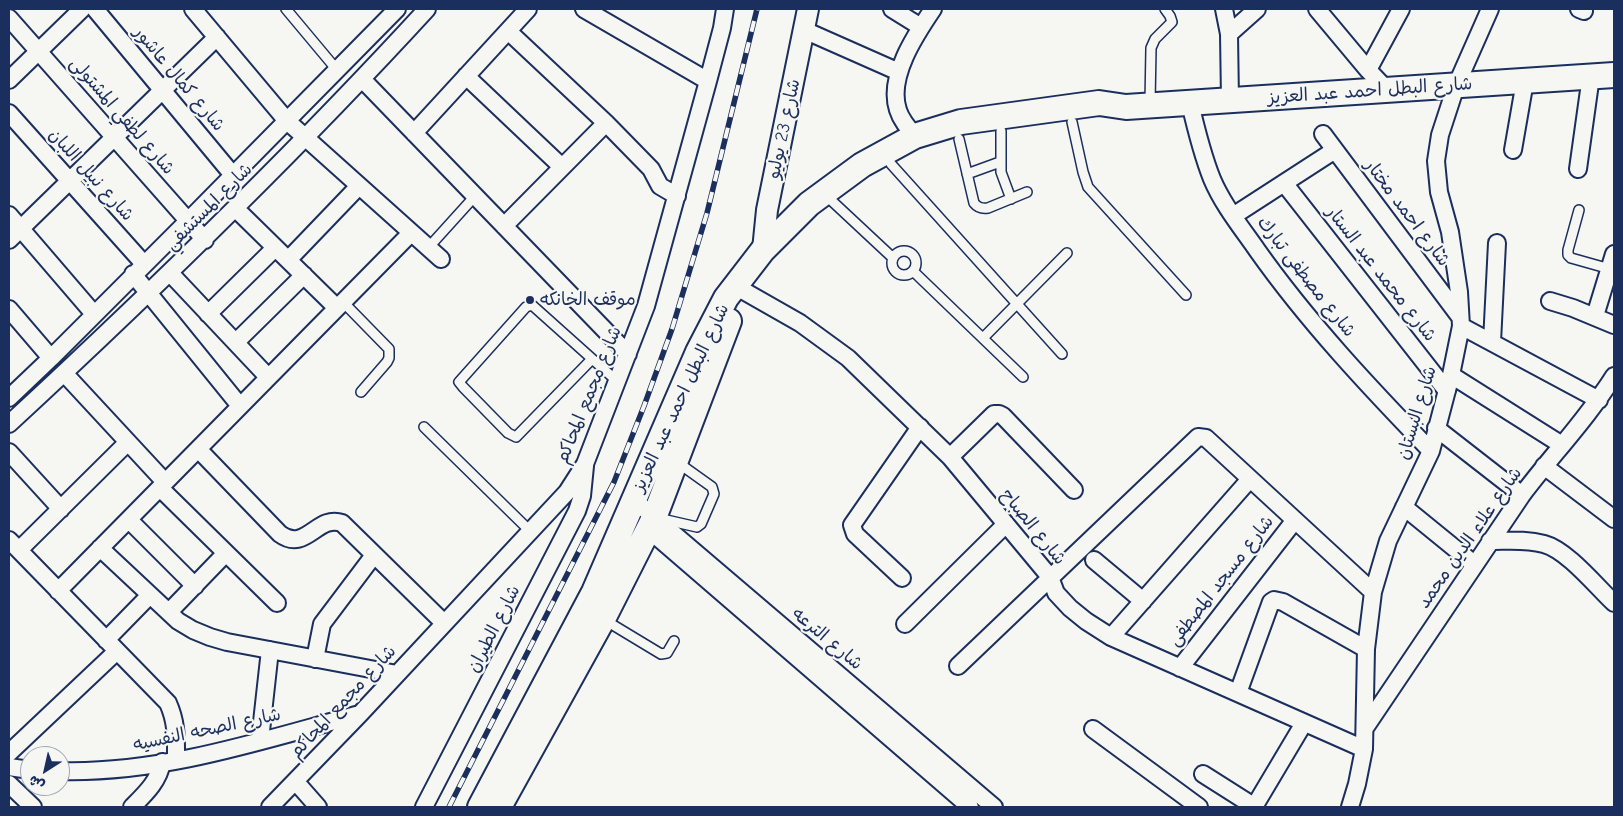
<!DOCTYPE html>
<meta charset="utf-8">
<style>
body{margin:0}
#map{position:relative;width:1623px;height:816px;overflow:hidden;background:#f6f6f2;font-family:"Comic Neue","Playpen Sans Arabic",sans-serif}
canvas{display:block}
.frame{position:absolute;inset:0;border:10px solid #1b2f5e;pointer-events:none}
.north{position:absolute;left:20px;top:746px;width:50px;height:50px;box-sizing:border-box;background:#f6f6f2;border:1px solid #9ea6b7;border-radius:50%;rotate:215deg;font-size:14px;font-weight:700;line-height:20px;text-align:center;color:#1b2f5e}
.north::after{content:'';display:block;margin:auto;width:18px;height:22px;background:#1b2f5e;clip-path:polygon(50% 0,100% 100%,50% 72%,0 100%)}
</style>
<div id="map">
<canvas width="1623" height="816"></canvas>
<div class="frame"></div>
<div class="north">ش</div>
</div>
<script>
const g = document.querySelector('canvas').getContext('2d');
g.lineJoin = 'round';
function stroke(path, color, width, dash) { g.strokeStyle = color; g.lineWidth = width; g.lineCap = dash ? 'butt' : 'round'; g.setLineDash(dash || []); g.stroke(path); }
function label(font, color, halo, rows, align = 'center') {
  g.font = font + ' "Comic Neue","Playpen Sans Arabic",sans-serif'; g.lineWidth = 4.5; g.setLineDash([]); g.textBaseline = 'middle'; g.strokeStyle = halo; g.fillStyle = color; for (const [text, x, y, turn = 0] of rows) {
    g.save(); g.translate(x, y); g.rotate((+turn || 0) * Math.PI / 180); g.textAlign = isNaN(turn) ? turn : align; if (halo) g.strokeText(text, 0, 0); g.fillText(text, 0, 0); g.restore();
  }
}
const service = new Path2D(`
 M286,9L337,70
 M1150,103L1151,48L1155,39L1172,22L1170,16L1165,9
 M1072,122L1083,172L1088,187L1186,295
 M1001,131V172L1011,199
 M959,139L974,203C978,208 982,209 988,208L1027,192
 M891,164L1062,354
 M967,174L1000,162
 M833,202L893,258
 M1579,210L1568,250V255L1571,258L1610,269
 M428,248L475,196
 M892 263a12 12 0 1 1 24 0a12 12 0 1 1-24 0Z
 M913,271L1023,377
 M343,302L389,349V358L387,362L361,392
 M983,338L1067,253
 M592,359L516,437L508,433L463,387L459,382L526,307L532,305L618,382
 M424,427L530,531
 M662,519L697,527L701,524L714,494L712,487L677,462
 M603,619L661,654L667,653L674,641`);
const minor = new Path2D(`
 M95,9L232,174
 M193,9L287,121L441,259
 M584,9L708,81
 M892,9L921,27
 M1224,9L1229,34L1230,100
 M1317,9L1368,70L1388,91
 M1579,9L1584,11
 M9,18L205,240
 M804,30L899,72
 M508,31L606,123L651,169L660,186L677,196
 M1229,34L1257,9
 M1368,70L1401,9
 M466,76L562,167
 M362,79L628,354
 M9,80L82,9
 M1190,103C1196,129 1202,154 1212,179C1223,205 1241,227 1257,250C1308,322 1369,387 1431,451
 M9,113L144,264
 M414,133L528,9
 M1323,134L1460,317
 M915,136C908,128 901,120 898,110C887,77 916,34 933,9
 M1513,150L1525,81
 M1578,169L1591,76
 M1284,183L1447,391
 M236,209L337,308
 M9,215L94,314
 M1233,216L1335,150
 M504,226L606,123
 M9,240L217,37
 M288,260L359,186
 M170,273L268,377
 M133,274L240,406
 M735,286L800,323L848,358L950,457L1050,577L1056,593L1070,608L1086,621L1111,637L1364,749
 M1550,301L1573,308L1614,325
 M9,309L51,358
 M208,314L275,248
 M1595,316L1614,254
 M1461,326L1599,400
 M236,342L304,275
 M1492,342L1497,243
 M64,373L165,482
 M1451,375L1562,445
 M9,398L51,358L187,222L397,9
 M9,424C154,290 294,154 427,9
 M1436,428L1522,495
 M198,449L280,534C306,553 317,514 342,523L444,623
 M9,452L61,509
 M950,457L994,414H999L1003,416L1074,490
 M1544,466L1614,519
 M160,488L277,603
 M634,500L994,807
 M1404,507L1474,564
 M129,520L195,586
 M648,529L970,807
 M9,540L168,703C177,723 176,739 176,760
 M1490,541C1508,541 1526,539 1544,544C1567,550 1596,586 1614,603
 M100,548L178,621L193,630L210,637L227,642L397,674
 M19,550L128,442
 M1094,560L1143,601
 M902,578L855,534L852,525L920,427
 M58,591L411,233
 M169,612L226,553
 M905,624L1006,524
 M1111,637L1250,479
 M106,640L150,595
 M315,659L322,624L374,555
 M958,666L1198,437L1206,438L1373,592
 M1180,668L1295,520
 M1238,693L1271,602L1274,600L1283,602L1366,649
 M1365,728L1522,495C1552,455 1587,419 1614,376
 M1093,729L1199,807
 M260,740L270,650
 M9,753L117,651
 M9,767L30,770
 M60,771C162,774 263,740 360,714
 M1203,774L1255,807
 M296,782L318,807
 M9,784L33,807
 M132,807C145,794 159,781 162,762
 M270,807L360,714L567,492L585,464L646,306L708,81L722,28L725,9
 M424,807L577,511L582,496L585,466
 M1254,807L1304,723
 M1350,807L1357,784L1364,749L1366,649L1373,592L1388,541L1431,451L1451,375L1461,326L1459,292L1450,232L1439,192L1436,161L1440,135L1456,86L1490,9`);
const tertiary = new Path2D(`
 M763,250L767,210L808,9`);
const secondary = new Path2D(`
 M480,807L594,592L698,352L726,298L763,250L809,204L862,165L915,136L961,122L1099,103L1126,107L1614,75
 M499,807L603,619L654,518L729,321`);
stroke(service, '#1b2f5e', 12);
stroke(minor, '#1b2f5e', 20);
stroke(tertiary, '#1b2f5e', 24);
stroke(secondary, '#1b2f5e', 28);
stroke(service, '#f6f6f2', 9);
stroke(minor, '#f6f6f2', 16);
stroke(tertiary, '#f6f6f2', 20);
stroke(secondary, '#f6f6f2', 24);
const rail = new Path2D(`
 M449,807L614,482L644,406L672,329L707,213L757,9`);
stroke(rail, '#1b2f5e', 5.5);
stroke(rail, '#f6f6f2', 4, [11]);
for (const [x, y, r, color] of [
 [530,300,5,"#1b2f5e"]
]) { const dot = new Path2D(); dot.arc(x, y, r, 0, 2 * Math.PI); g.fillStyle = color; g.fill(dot); stroke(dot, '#f6f6f2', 2); }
label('18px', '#1b2f5e', '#f6f6f2', [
 ["شارع كمال عاشور",179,79,50],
 ["شارع البطل احمد عبد العزيز",1370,91,-4],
 ["شارع لطفي المشتولى",122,116,49],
 ["شارع 23 يوليو",784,129,-78],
 ["شارع نبيل اللبان",91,175,48],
 ["شارع المستشفي",209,207,-45],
 ["شارع احمد مختار",1407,213,53],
 ["شارع محمد عبد الستار",1381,274,52],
 ["شارع مصطفى تبارك",1306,277,52],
 ["شارع مجمع المحاكم",589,395,-68],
 ["شارع البطل احمد عبد العزيز",681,398,-65],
 ["شارع البستان",1417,413,-73],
 ["شارع الصباح",1033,527,51],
 ["شارع علاء الدين محمد",1470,538,-55],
 ["شارع مسجد المصطفى",1221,581,-52],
 ["شارع الطيران",494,629,-63],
 ["شارع الترعه",827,639,40],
 ["شارع مجمع المحاكم",343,702,-47],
 ["شارع الصحه النفسيه",207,730,-12]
]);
label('18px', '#1b2f5e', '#f6f6f2', [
 ["موقف الخانكه",540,300]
], 'left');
</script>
